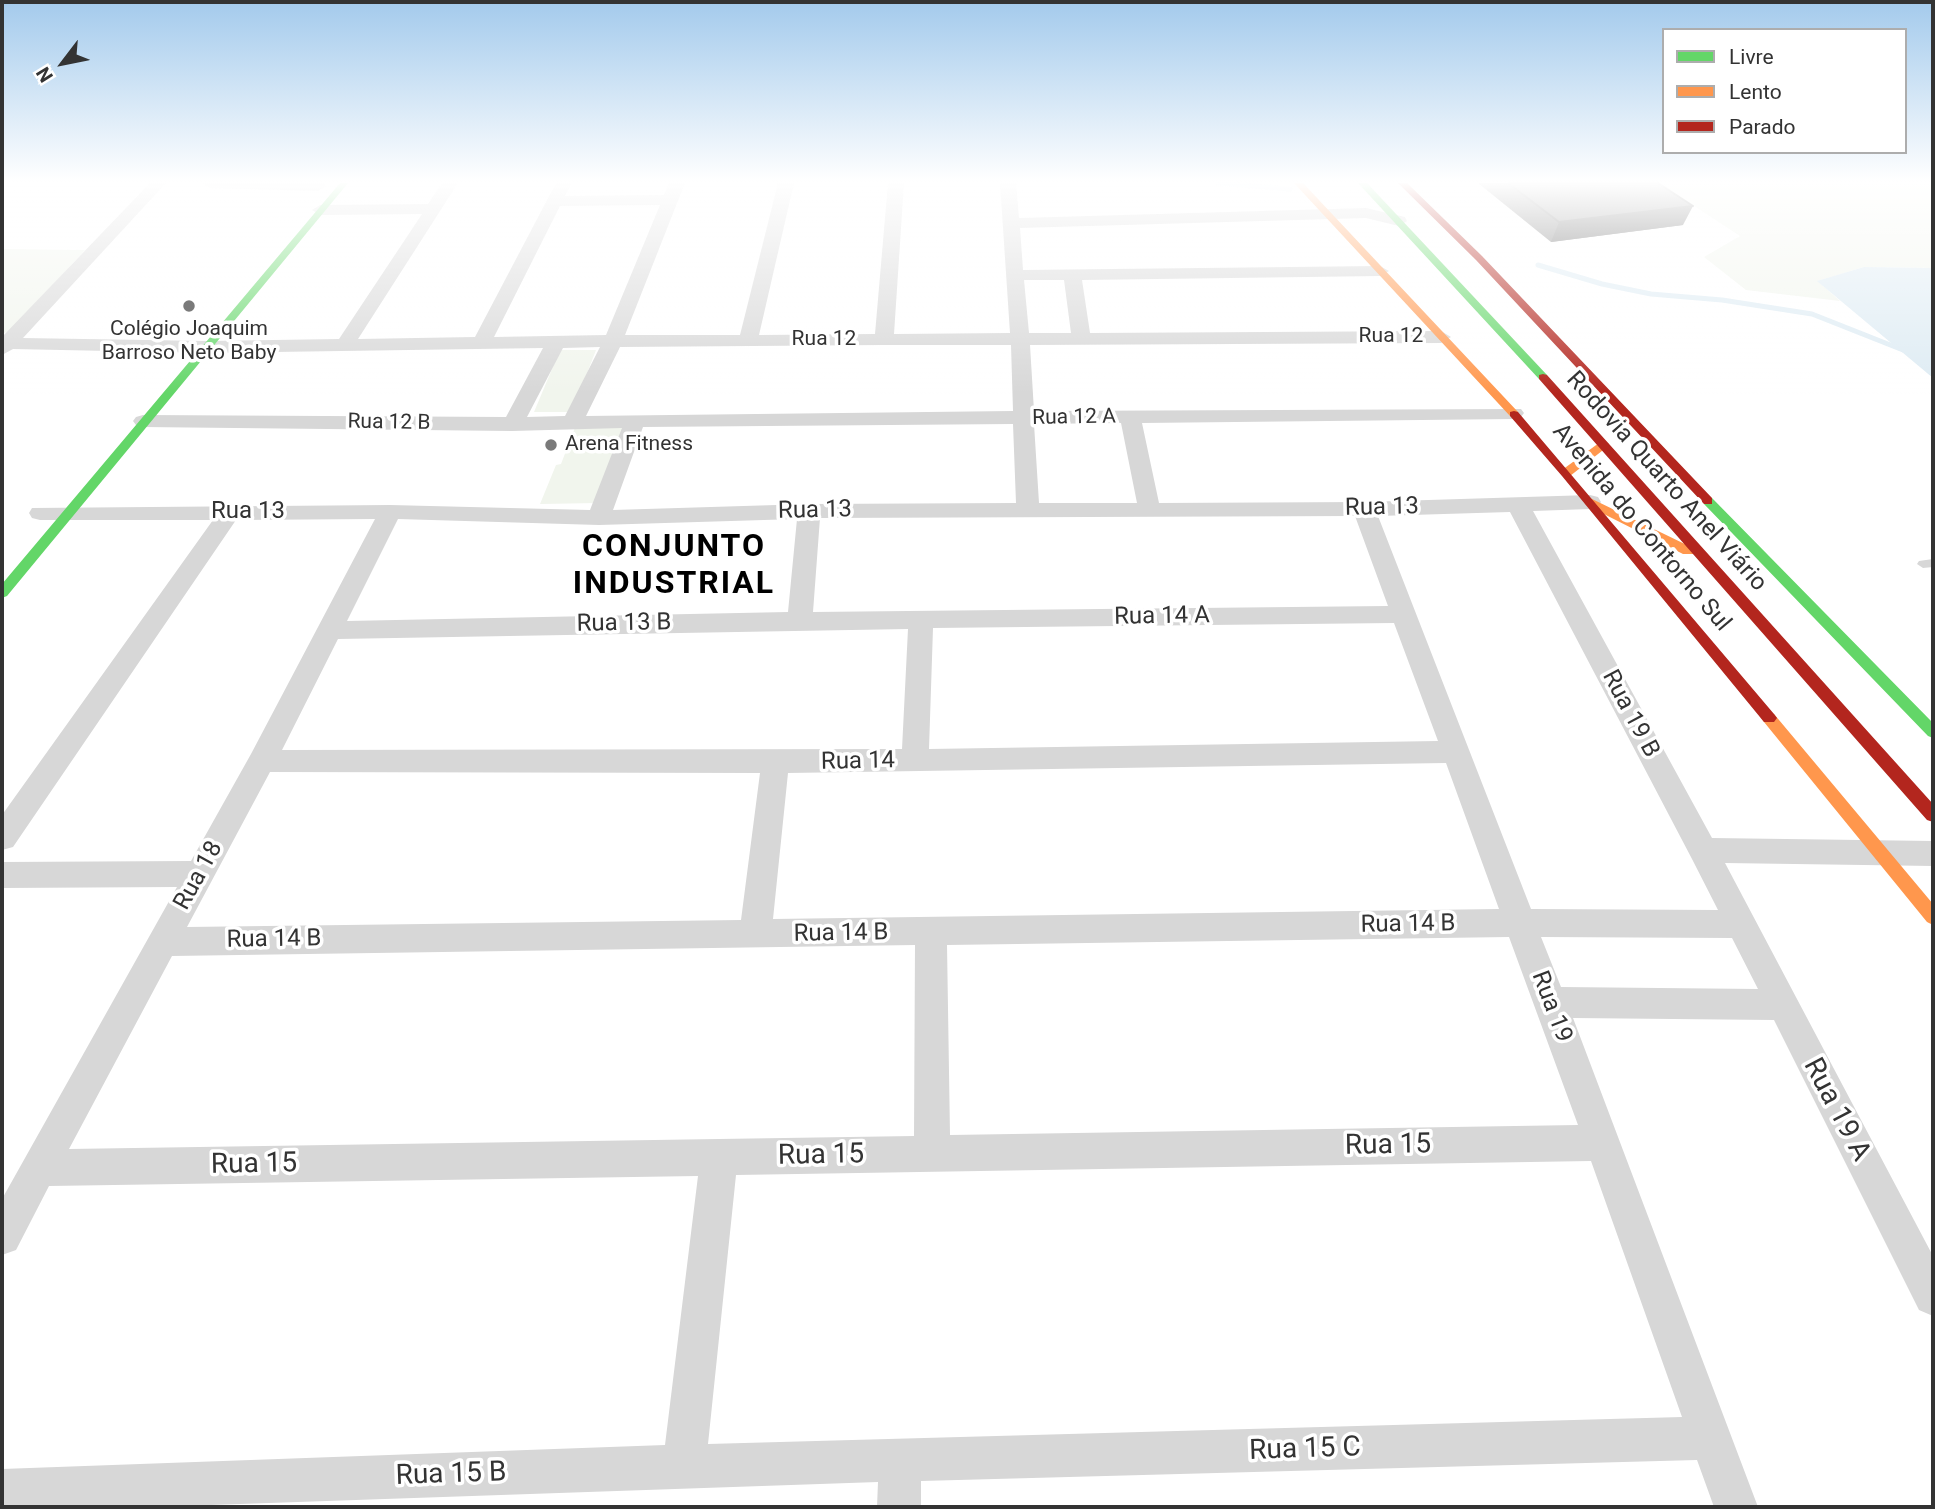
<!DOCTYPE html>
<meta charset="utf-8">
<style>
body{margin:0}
#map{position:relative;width:1935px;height:1509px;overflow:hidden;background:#fff;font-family:Roboto,sans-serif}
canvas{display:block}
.frame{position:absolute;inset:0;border:4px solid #333;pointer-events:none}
.legend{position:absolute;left:1662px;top:28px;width:245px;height:126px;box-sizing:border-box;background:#fff;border:2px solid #adadad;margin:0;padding:9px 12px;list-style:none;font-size:21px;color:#333}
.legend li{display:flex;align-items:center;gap:14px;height:35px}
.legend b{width:35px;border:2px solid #adadad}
.north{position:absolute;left:28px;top:28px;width:70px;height:70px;-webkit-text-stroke:5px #fff;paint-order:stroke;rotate:238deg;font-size:19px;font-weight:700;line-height:28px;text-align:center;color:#333}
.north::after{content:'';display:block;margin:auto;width:24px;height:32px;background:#333;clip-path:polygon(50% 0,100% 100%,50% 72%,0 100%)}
</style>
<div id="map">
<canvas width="1935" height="1509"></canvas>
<div class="frame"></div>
<ul class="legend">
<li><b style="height:9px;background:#63d668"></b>Livre</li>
<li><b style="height:9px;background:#ff974d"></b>Lento</li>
<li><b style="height:9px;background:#b3261e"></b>Parado</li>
</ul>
<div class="north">N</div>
</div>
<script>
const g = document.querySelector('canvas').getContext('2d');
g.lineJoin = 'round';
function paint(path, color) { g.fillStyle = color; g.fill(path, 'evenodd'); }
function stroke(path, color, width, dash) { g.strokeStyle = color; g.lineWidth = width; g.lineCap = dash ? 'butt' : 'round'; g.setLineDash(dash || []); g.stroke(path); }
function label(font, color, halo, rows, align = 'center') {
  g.font = font + ' Roboto,sans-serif'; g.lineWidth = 7; g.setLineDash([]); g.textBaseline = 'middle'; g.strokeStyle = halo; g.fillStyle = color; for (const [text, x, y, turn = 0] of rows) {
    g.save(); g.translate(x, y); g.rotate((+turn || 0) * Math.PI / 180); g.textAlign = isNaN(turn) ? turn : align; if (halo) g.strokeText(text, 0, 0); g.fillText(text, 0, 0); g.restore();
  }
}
paint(new Path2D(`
 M1659,183H1933V268L1864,267L1818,281L1840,301L1746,290L1704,257L1740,236Z
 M2,249L85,250L11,330L2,334Z
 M560,350H596L572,412H534Z
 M576,425H625L598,503L540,504L556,465L561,464Z`), '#f1f5ed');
paint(new Path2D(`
 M1864,267L1933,268V378L1817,281Z`), '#ddebf3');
stroke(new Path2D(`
 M1218,183L1290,189
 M1538,265L1602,284L1651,294L1722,300L1812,314L1903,350`), '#ddebf3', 5);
paint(new Path2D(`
 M1933,559V567L1923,568L1917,564L1919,561Z`), '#d7d7d7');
paint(new Path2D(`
 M150,183H166L23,338L207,341L339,339L422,214L320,215L312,210L320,205L428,204L442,183H458L358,339L475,337L556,183H572L565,196L664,195L669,183H685L625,335H740L778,183H794L759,335L875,334L888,183H904L894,334L1010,333L1000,183H1016L1019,218L1366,208L1405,217L1407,221L1399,226L1366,218L1020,228L1023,270L1380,266L1389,271L1380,276L1082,280L1090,333L1441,331L1451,337L1441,343L1030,345L1034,411L1521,409L1524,413L1521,417L1514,419L1142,423L1159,503L1364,502L1590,495L1598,497L1601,502L1598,507L1590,509L1533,511L1712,838L1933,841V866L1725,863L1933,1256V1316L1919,1310L1774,1020L1573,1018L1758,1507H1714L1697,1460L921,1481V1507H877L878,1482L153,1507H2V1469L665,1445L698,1176L49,1186L16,1250L2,1255V1199L177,887L2,888V862L191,861L251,754L375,519L236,520L13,847L2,850V815L213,520H40L32,518L29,513L32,508L390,505L590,510L622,428L512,431L143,427L136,425L133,421L136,417L143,415L506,417L543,348L207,353L13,349L2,355V337ZM660,205L606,335L494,337L560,206ZM1024,280H1064L1071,333H1029ZM883,345H1011L1013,411L586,416L620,347ZM600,347L565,416L527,417L563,348ZM1121,423L1137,503H1039L1034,424ZM1013,424L1016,503L809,504L613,510L643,427ZM1510,512L1692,859L1718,910L1531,909L1378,516ZM1355,516L1388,606L813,612L820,518ZM398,519L599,525L797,519L788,612L347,621ZM1394,623L1438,741L929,749L933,628ZM908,629L902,749L282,750L338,639ZM1446,763L1499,909L773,919L788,773ZM270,772L760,773L741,920L187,927ZM1509,937L1578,1125L950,1135L947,945ZM1541,937L1732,938L1758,989L1561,987ZM915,945L914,1136L69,1149L172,956ZM1591,1161L1682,1417L708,1444L736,1175Z
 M202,183H323L326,186L318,191L210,188Z`), '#d7d7d7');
paint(new Path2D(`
 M340,183H348L7,596L2,598V584Z
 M1358,183H1367L1547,375V379H1539Z
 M1708,497L1712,498L1933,723V738L1928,736L1704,504V498Z`), '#63d668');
paint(new Path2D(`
 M1294,183H1303L1518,412V416H1510Z
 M1603,440L1609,444L1607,447L1570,476H1562V470Z
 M1590,498L1693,548L1695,551L1693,554H1683L1586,505L1584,502Z
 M1769,712L1774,714L1933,904V925L1927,922L1764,722L1761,718L1764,714Z`), '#ff974d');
paint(new Path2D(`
 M1398,183H1407L1482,256L1712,498V504H1704L1476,260Z
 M1543,374L1547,375L1933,804V822L1927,820L1539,379V375Z
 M1514,411L1518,412L1774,714L1777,718L1774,722H1764L1562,476L1510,416V412Z`), '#b3261e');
paint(new Path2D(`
 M1478,183H1658L1683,225L1551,242Z`), '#6f6f6f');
paint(new Path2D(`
 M1693,206L1683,225L1551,242L1559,222Z`), '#5a5a5a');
const building = new Path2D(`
 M1508,183H1658L1693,206L1559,222Z`);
paint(building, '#818181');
stroke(building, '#5a5a5a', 2);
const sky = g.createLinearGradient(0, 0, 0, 394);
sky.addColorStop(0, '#a3caec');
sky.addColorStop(0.46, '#fff');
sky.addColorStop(1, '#ffffff00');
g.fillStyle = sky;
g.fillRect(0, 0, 1935, 394);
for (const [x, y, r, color] of [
 [189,306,7,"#7a7a7a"],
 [551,445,7,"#7a7a7a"]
]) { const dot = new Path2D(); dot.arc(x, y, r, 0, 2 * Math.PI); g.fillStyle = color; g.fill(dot); stroke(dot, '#fff', 2.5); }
label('21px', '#333', '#fff', [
 ["Colégio Joaquim",189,330],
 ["Barroso Neto Baby",189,354],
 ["Arena Fitness",565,445,"left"]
]);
label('21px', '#333', '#fff', [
 ["Rua 12",1391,337],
 ["Rua 12",824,340],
 ["Rua 12 A",1074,418,-1],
 ["Rua 12 B",389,423,1]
]);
label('24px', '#333', '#fff', [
 ["Rodovia Quarto Anel Viário",1666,482,48],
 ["Rua 13",1382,508,-1],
 ["Rua 13",815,511,-1],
 ["Rua 13",248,512],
 ["Avenida do Contorno Sul",1641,528,50],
 ["Rua 14 A",1162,617,-1],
 ["Rua 13 B",624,624,-1],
 ["Rua 19 B",1630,714,62],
 ["Rua 14",858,762,-1],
 ["Rua 18",199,876,-61],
 ["Rua 14 B",1408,925,-1],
 ["Rua 14 B",841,934,-1],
 ["Rua 14 B",274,940,-1],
 ["Rua 19",1551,1007,69]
]);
label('28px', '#333', '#fff', [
 ["Rua 19 A",1836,1110,62],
 ["Rua 15",1388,1146,-1],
 ["Rua 15",821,1156,-1],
 ["Rua 15",254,1165,-1],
 ["Rua 15 C",1305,1450,-2],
 ["Rua 15 B",451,1475,-2]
]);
g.letterSpacing = '2px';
label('bold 32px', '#000', '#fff', [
 ["CONJUNTO",674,548],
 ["INDUSTRIAL",674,585]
]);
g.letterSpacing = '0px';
</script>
